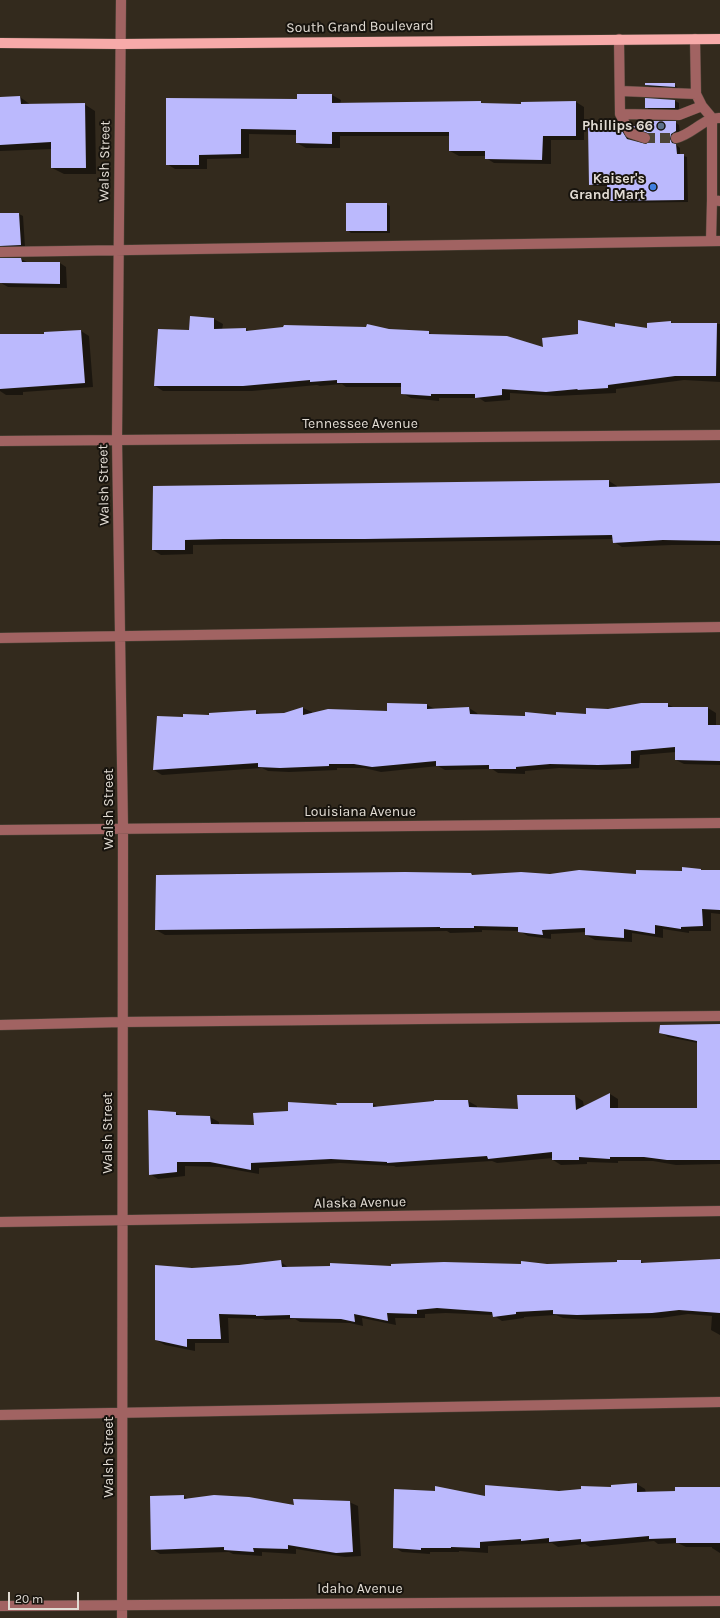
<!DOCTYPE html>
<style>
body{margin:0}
#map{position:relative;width:720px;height:1618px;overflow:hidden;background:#332a1d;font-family:Karla,sans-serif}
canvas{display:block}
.scale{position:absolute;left:8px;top:1592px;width:71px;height:18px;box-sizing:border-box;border:2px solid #e2dcd4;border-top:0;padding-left:5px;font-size:12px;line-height:14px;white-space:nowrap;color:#e2dcd4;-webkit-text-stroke:3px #18140e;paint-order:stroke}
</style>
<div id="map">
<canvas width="720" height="1618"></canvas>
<div class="scale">20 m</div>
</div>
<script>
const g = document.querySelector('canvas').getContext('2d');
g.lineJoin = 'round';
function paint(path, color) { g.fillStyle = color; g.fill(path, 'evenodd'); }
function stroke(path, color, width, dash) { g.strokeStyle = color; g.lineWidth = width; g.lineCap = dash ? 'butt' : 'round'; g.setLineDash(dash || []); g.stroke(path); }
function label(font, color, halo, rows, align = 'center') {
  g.font = font + ' Karla,sans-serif'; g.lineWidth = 4; g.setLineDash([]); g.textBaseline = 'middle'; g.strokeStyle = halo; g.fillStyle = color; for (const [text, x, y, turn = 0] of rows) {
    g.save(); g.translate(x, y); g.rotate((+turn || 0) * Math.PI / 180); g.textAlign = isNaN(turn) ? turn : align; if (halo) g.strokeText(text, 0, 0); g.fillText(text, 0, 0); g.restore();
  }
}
paint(new Path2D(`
 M674,84L678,88L650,87L646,85Z
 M298,95H332L341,100L340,104L480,102L484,104L522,105V103L576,102L584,107V140H551V164L494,163L486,158V156H459L450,151V136H340V148H306L297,143V135L249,134V158L207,159V169H175L167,164L298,100Z
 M20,97L31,105L84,104L95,111L96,174H64L52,168V149L0,151V98Z
 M675,101L679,103V110H650L646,107Z
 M675,122L679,125L680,133L675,136L673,142L680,148V155L687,157L688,202L613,203L609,201L608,186H594L590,184L619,127L623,129L630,141L646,146L652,141L651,134L646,127Z
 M386,204L390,206V233H351L347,230Z
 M0,214H19L23,216L25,247H4L0,245Z
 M21,259L29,263H60L66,267L67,288L8,287L1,283Z
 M191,317L214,319L223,324L222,330L246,329L249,331L389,330L428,332L434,336L544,348L579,335L616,328L647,329L671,322L674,324H720V382L684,380L616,389V393L556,396L510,393V400L485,402L479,398H439V401L411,398L402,393V387H346L342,384L320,386L317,385L252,391H163L155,386L190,332Z
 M81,331L89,336L93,387L23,392V395H6L0,391V335H45Z
 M609,481L617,486V488L720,484V545H672L622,547L614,542V539L193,545V554L161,555L153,550L154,487Z
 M667,704L675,708H708L716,713V726H720V765L684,764L676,760V752L640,755L639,768L607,770L559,768L525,771V774L498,773L492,769L445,770L438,766L381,772L364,768H337V770L289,772L268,771L262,768L162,775L154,770L184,718L255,711L262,715L284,714L303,708L312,712V714L388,712L427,705L435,709L469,708L477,713L478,715L557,716L587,715L608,710Z
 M700,869L703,871H720V914L711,913V931H689V933L663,929V938L632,933V942L595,940L586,935V932L551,934V939L528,936L519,931L482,930V932L450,933L447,931L165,935L156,930L471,874L474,876L637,875Z
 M720,1025V1164L676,1165L653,1161H618V1163L587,1162V1164L561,1165L553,1160V1158L497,1163L492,1161L396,1167L394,1166L340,1163L259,1168V1174L219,1167L185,1166V1176L158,1179L150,1174L176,1113L182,1116L210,1117L219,1122V1126H255L288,1112L338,1106L373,1104L378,1107L468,1101L477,1106V1108L519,1110L575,1096L583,1101L584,1107L610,1094L618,1099V1109H698V1043L668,1037L660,1032Z
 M640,1261L646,1264L720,1261V1335L711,1330L712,1316L688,1314L661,1318L586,1320L563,1318L556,1315L524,1317V1318L502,1321L493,1315L446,1313L425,1314V1318H395L396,1325L362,1318L363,1326L350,1323L300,1322L295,1319L265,1320L263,1319L228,1318L229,1343H195V1351L165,1345L156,1340L192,1269L239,1266L281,1262L289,1268L547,1265L618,1263Z
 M637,1484L645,1489L646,1493L720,1488V1553L712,1548V1547H686L678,1543L658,1544L654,1541L590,1547L585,1544L558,1547L552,1543L488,1546V1553L459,1551V1552H430V1554L402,1552L394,1547L486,1497L612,1488V1486Z
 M184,1496L188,1499L295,1506L349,1502L358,1506L361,1556L345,1557L296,1549V1554L262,1552V1556L233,1554L229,1552L160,1554L152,1549Z`), '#0007');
paint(new Path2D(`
 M645,83H675V87L645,85Z
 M297,94H332V103L481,101V103L521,104V102L576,101V136H543L542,160L485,159V151H449V132H332V144L296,143V130L241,129V154L199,155V165H166V98L297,99Z
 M20,96L21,104L85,103L86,168H51V142L0,145V97Z
 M645,98L675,100V108H645Z
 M645,121H676V131L671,134L670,139L672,143L676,144L677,154H684V200L608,201L607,184L589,185L588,126H619L627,139L646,144L651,140L650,134L635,128L633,126H645Z
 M346,203H387V231H346Z
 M0,213H19L21,245L0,246Z
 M0,258H21L22,262H60V284L0,283Z
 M190,316L214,318V329L246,328V331L283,327L284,325L366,327L367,324L389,329L429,331V334L507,336L543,347L542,338L578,334V320L615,327V323L647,328V323L671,321V323H717L716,376H675L608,385V388L577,390L578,389L546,392L502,389V395L475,398V394H431V396L401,394V383H337V380L310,382V380L243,386H154L158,329L189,330Z
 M81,330L85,383L0,389V334H44V332Z
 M609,480V487L720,483V541L663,540L613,543L612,535L365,539H223L185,540V550H152L153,486Z
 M387,703L427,704V709L469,707L470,714L525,716V712L556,715V712L586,714V708L608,709L641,703H668V707H708V725H720V761L675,760V747L631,751V764L598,765L550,764L516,767V769H489V765L436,766V761L372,767L354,764H329V766L280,768L258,767V763L153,770L157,716L183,717V714L209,715V713L256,710V714L284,713L303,707V715L328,709L387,711Z
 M682,867L701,869V870H720V910L702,909L703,926L681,927V929L655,925V934L624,929V938L585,935V928L542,930L543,935L518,932V927L474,926V928H440V927L155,930L156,875L405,872L471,873L472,875L521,872L550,874L579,870L636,874V870L682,871Z
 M720,1024V1160H667L644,1157H610V1159L579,1157V1160H552V1152L488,1159L487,1156L387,1163V1162L331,1159L251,1163V1170L210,1162H177V1172L149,1175L148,1110L176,1112V1115L210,1116L211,1124L254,1125L253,1113L288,1111V1102L337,1105L336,1103H373V1107L434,1101V1100H468L469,1107L518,1109L517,1095H575L576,1110L610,1093V1108H697V1041L659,1033L660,1025Z
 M720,1259V1313L679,1310L652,1313L577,1315L553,1314V1310L516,1312V1314L493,1317L492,1312L437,1308L417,1310V1314L387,1313L388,1321L354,1314L355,1322L341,1319L290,1318V1315L256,1316V1315L219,1314L221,1339H187V1347L155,1340V1265L192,1268L239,1265L281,1260L282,1267L330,1266V1263L391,1266V1264L444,1262L521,1264V1261L547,1264L617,1262V1260H641V1263Z
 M637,1483V1492L675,1491V1487H720V1543H676V1538L649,1539V1536L581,1542V1539L549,1542V1538L521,1541V1539L480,1542V1548L451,1547V1548H421V1550L393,1548L394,1489L435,1491V1486L485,1496V1485L559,1491L581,1489V1486L611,1487V1485Z
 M184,1495V1499L214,1495L249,1497L294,1505L293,1499L350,1501L353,1552L336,1553L288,1545V1549L253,1548L254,1552L224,1550V1547L151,1550L150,1496Z`), '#bbb9fd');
stroke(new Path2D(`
 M645,138H676`), '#4d4538', 10, [10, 5]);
const minor = new Path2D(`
 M121,0L117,439L123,828L122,1618
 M619,39L620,114L630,133L645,138
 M695,39L696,94L702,106L712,118V200L720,201
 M620,91L696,94
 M620,114L679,115L702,106
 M676,138C692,135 704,117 720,118
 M711,241L712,200
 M0,252L720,241
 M0,441L720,435
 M0,638L720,627
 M0,830L720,823
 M0,1025L122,1022L720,1016
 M0,1222L720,1211
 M0,1415L720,1402
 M0,1606L720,1601`);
const major = new Path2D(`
 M0,43L121,44L720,39`);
stroke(minor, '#4f463a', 11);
stroke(major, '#4f463a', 11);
stroke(minor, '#a16362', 10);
stroke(major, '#f7aaa9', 10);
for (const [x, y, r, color] of [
 [661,126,4,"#5c6f8a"],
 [653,187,4,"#3f7fe0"]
]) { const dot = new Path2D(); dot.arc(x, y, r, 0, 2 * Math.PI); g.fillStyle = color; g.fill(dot); stroke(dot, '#18140e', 1.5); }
label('14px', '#e2dcd4', '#18140e', [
 ["South Grand Boulevard",360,27,-1],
 ["Walsh Street",105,161,-89],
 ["Tennessee Avenue",360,424],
 ["Walsh Street",104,485,-91],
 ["Walsh Street",109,809,-90],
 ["Louisiana Avenue",360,812],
 ["Walsh Street",108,1133,-90],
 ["Alaska Avenue",360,1203,-1],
 ["Walsh Street",109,1457,-90],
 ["Idaho Avenue",360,1589]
]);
label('bold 14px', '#e2dcd4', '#18140e', [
 ["Phillips 66",653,126],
 ["Kaiser's",645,179],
 ["Grand Mart",645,195]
], 'right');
</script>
